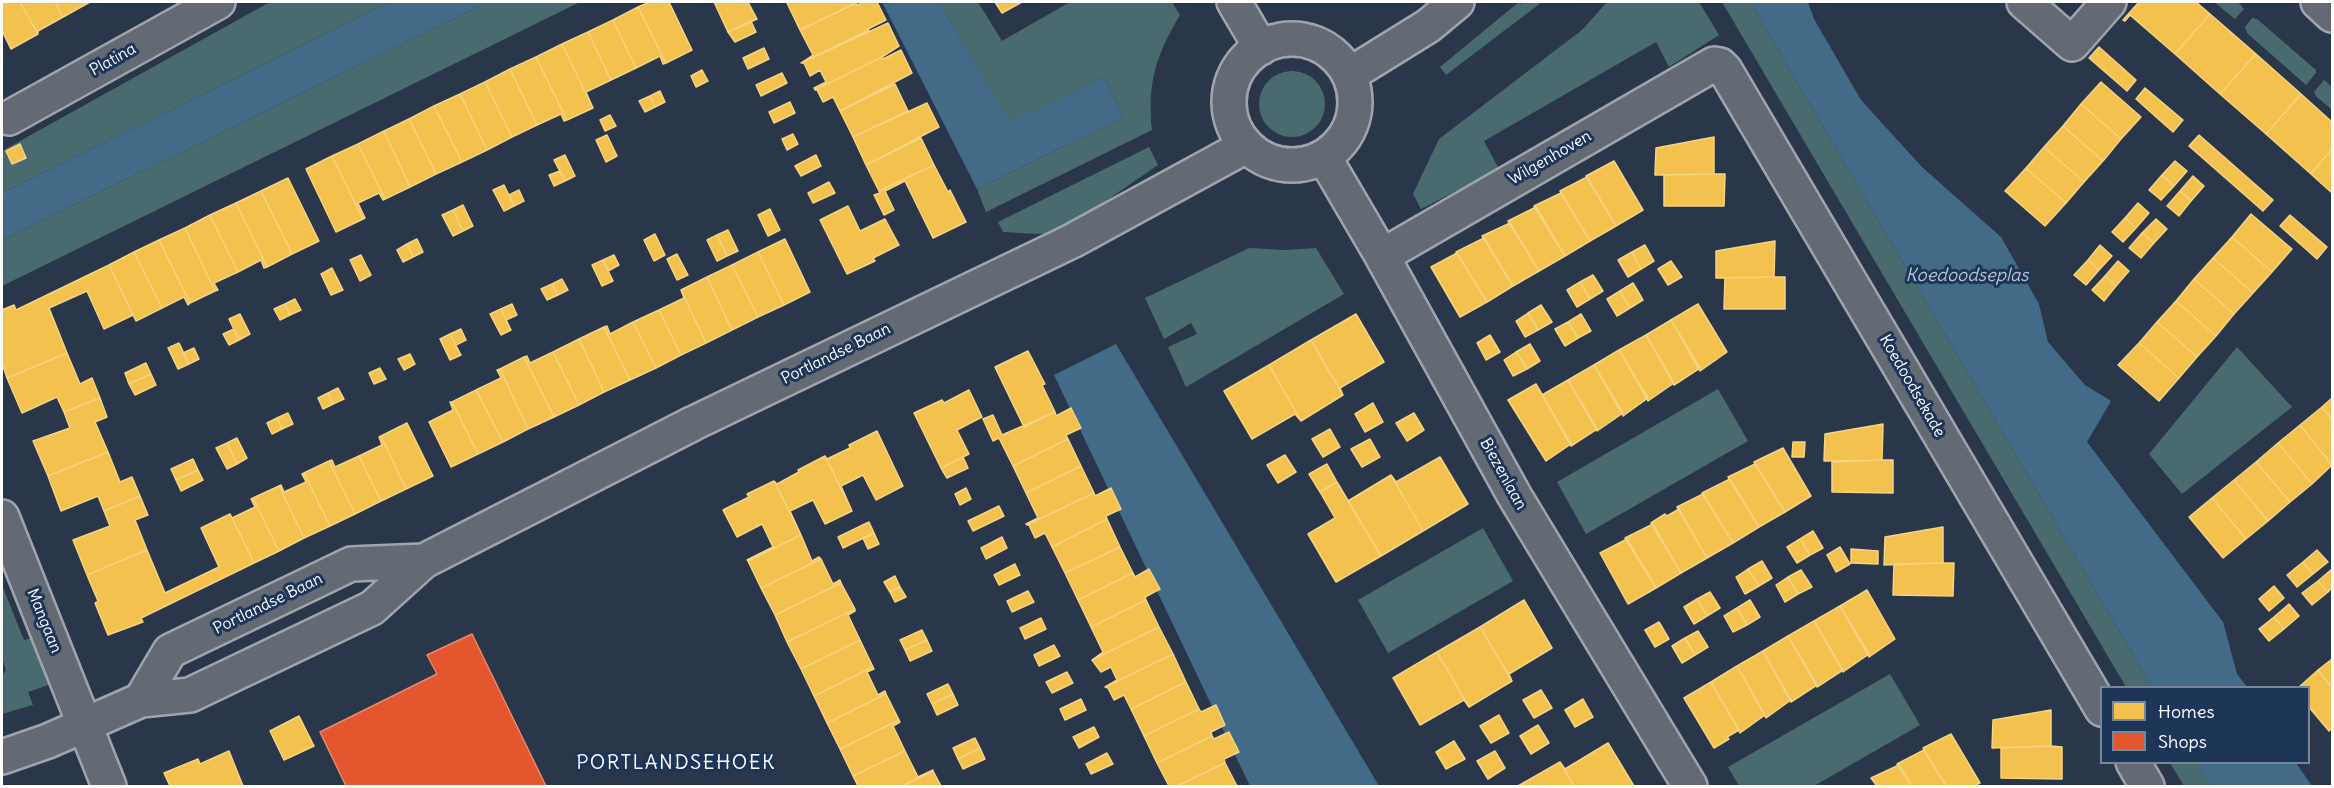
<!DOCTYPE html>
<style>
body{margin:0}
#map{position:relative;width:2334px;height:788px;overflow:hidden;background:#2a374a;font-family:Delius,sans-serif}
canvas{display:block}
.frame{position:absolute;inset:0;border:3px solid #fff;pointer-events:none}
.legend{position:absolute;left:2100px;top:686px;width:210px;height:78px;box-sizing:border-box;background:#1d3557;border:2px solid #77869a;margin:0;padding:8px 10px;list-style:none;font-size:18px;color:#fff}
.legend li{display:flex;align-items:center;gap:12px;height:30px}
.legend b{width:30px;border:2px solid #77869a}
</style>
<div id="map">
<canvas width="2334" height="788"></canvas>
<div class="frame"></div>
<ul class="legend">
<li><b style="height:16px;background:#f2c14e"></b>Homes</li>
<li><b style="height:16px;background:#e4572e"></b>Shops</li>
</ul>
</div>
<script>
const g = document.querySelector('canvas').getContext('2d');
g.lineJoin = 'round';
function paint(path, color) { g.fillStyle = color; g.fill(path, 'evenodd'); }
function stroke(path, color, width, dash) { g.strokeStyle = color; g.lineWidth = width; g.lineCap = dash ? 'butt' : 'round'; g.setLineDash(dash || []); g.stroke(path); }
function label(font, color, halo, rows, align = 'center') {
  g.font = font + ' Delius,sans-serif'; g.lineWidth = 6; g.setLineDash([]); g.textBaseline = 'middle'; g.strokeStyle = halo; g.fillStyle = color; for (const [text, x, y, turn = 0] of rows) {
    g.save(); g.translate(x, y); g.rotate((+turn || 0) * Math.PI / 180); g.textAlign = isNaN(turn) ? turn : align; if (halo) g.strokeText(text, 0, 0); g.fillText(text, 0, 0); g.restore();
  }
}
paint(new Path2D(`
 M270,2H390L2,193V151Z
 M488,2H580L2,286V240Z
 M939,2H978L1002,41L1070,2H1172L1180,15C1156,55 1147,83 1152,130L986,212L977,189L1124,117L1104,77L1010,123Z
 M1519,2L1521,4L1524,2H1542L1446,75L1440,67Z
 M1607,2H1699L1719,35L1669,67L1656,42L1484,141L1499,169L1421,209L1413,194L1439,139L1582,30Z
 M1722,2H1750L2152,687H2126Z
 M2214,2H2238L2244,9L2235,19Z
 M2252,18L2257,19L2316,70V73L2306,85L2247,33L2245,27Z
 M1259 104a33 33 0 1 1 66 0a33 33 0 1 1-66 0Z
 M2324,80L2332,87V110L2316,96L2314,92Z
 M1149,147L1158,165L1078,220L1055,232L1040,234L1003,232L998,222Z
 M1249,248L1284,250L1316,248L1344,294L1186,387L1168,347L1197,334L1191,323L1164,339L1145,298Z
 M2237,347L2292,407L2182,494L2149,454Z
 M1718,389L1748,441L1586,534L1557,482Z
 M1483,528L1513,581L1388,653L1358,600Z
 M2,585L24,640L36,637L54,683L28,692L33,705L2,714V676L6,670L2,658Z
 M1890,674L1920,725L1814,786H1739L1728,767Z
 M2170,763H2196L2210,786H2184Z`), '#496b6f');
paint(new Path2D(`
 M390,2H488L2,240V193Z
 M882,2H939L1010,122L1104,77L1124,117L977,189Z
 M1750,2H1808L1814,19L1861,100L1922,167L2001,237L2039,304L2048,342L2085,385L2111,401L2087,442L2223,622L2237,674L2247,687H2152Z
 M1116,344L1379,786H1250L1054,375Z
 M2196,763H2296L2312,786H2210Z`), '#436a87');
const homes = new Path2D(`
 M2,2H20L38,34L11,49L2,31Z
 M20,2H55L63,17L38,31V34Z
 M55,2H90L63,17Z
 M650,2H669L692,50L666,63L638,7Z
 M714,2H748L757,19L728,32Z
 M791,2H855L856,3L800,30L787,3Z
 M864,2H877L886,20L868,29L869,30L801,63L813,55L800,30L856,3L857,5Z
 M995,2H1022L1002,13Z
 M2139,2H2196L2210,14L2175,54L2130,15L2125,21L2123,20Z
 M638,7L666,63L663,64L660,56L636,68L613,20Z
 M2210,14L2256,54L2220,94L2175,54Z
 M613,20L636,68L611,80L588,32Z
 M751,21L756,32L735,42L728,32Z
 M888,23L899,46L882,57L815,90L814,88L826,82L820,70L810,76L804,63H801Z
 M588,32L611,80L586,92L593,108L562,44Z
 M562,44L593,108L567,120L536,57Z
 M2099,47L2136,80L2127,91L2089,58Z
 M764,48L769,59L748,69L743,58Z
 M901,50L912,73L840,111L833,97L823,102L817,90H815L882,57L883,59Z
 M2256,54L2301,94L2266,134L2220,94Z
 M536,57L567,120L564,121L561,114L537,125L510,69Z
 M510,69L537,125L512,137L485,82Z
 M702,70L708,81L696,87L691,76Z
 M782,73L787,83L761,96L756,85Z
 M485,82L512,137L487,150L460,94Z
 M2101,82L2141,117L2121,139L2081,104Z
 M895,84L908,111L853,137L840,111Z
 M2145,88L2183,120L2173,132L2136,99Z
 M660,91L665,102L655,107L650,96Z
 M460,94L487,150L462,162L434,106Z
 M2301,94L2332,122V149L2311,174L2266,134Z
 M650,96L655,107L645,112L639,101Z
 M790,102L795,113L774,123L769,112Z
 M927,103L939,127L866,165L853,137Z
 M2081,104L2121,139L2103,161L2063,126Z
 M434,106L462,162L436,174L409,119Z
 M610,115L616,126L605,131L600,120Z
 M409,119L436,174L410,187L384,131Z
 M2063,126L2103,161L2084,182L2044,147Z
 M384,131L410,187L385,199L358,144Z
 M793,134L798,144L787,150L782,139Z
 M607,135L617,156L606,162L596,140Z
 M2199,135L2273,200L2263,211L2189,146Z
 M1714,137V174L1655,175L1656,148Z
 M921,138L934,165L879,191L866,165Z
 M20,144L26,158L12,164L6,151Z
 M358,144L385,199L383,200L379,193L358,203L365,218L363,219L332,156Z
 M2044,147L2084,182L2066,203L2026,168Z
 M2332,149V193L2311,174Z
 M565,155L575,176L565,181L554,160Z
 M816,155L821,166L801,176L795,166Z
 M332,156L363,219L336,232L306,169Z
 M1614,161L1643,210L1616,226L1586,176Z
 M2175,161L2187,171L2174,186L2162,175Z
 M934,165L948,192L950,190L966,222L933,238L905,181L885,191L894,210L884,215L874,195L880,193L879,191Z
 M2026,168L2066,203L2045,226L2005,191Z
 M560,171L565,181L554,186L549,175Z
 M1714,174H1725L1724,206H1664V175Z
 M2162,175L2174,186L2161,200L2149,190Z
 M2193,176L2204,186L2191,201L2180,191Z
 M1587,177L1616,226L1590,241L1560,191Z
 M288,178L319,241L292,254L261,191Z
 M829,182L835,193L813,203L808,193Z
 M504,185L514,206L504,211L493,190Z
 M519,190L524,201L514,206L509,195Z
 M261,191L292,254L267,267L236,203Z
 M2180,191L2191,201L2179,216L2167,206Z
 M1561,193L1590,241L1565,256L1534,206Z
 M236,203L267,267L264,268L261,260L238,272L210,215Z
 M2138,203L2149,213L2136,228L2125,218Z
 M463,205L473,226L463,231L453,210Z
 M848,206L860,231L885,219L899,245L873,258L875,261L847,274L820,220Z
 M1536,207L1565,256L1539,271L1508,221Z
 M770,209L780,230L768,236L758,215Z
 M453,210L463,231L453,236L442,215Z
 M2251,214L2292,249L2272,272L2232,237Z
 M210,215L238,272L214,283L218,290L215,291L185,228Z
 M2290,215L2327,247L2317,259L2280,226Z
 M2125,218L2136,228L2123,242L2112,232Z
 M2156,219L2167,229L2154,243L2142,233Z
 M1510,223L1539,271L1513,286L1482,236Z
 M185,228L215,291L190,303L159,240Z
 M728,230L738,251L727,256L717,235Z
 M2142,233L2154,243L2141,258L2129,248Z
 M655,234L665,255L654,261L644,240Z
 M717,235L727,256L717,261L707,240Z
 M2232,237L2272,272L2253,293L2213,258Z
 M1484,238L1513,286L1487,302L1456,252Z
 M417,239L423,252L413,257L407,244Z
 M785,239L810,292L784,305L758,252Z
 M159,240L190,303L188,305L184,297L162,308L134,252Z
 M1775,241L1774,277L1716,278V251Z
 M407,244L413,257L403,262L397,250Z
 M1645,245L1654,261L1641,269L1632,252Z
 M2100,245L2112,256L2099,270L2088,260Z
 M134,252L162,308L136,321L109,265Z
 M758,252L784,305L758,317L732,265Z
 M1632,252L1641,269L1628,277L1618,260Z
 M1457,253L1487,302L1460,317L1431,267Z
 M677,254L688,275L677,280L667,259Z
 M361,255L371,275L360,281L350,260Z
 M614,255L619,265L608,271L603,260Z
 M2213,258L2253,293L2234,314L2194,279Z
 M603,260L613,281L602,286L592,265Z
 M2088,260L2099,270L2086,285L2074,275Z
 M1671,261L1682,277L1668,285L1658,269Z
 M2118,261L2129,271L2116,286L2105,276Z
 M109,265L133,315L104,329L87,291L49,308L67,353L7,378L2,363V310L14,305L16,310Z
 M732,265L758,317L732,330L707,277Z
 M332,268L343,290L331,295L321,274Z
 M1593,275L1603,291L1590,299L1580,282Z
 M2105,276L2116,286L2104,301L2092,290Z
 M707,277L732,330L706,343L681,290Z
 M1774,277H1785V309H1724L1725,278Z
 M562,279L568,290L558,295L552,284Z
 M2194,279L2234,314L2216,336L2176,301Z
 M1580,282L1590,299L1577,307L1567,290Z
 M1633,283L1643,300L1630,308L1620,291Z
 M552,284L558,295L547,300L541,289Z
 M681,290L706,343L681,355L659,310L684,298Z
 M1620,291L1630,308L1617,316L1607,299Z
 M295,299L301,310L290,315L285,304Z
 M2176,301L2216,336L2197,357L2157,322Z
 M285,304L290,315L280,320L274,309Z
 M512,304L517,315L506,320L501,309Z
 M1698,304L1727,352L1700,371L1671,320Z
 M1541,305L1552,322L1538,330L1528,313Z
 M501,309L511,330L501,335L490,314Z
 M659,310L681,355L656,368L633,322Z
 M1528,313L1538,330L1525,337L1516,321Z
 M240,314L250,334L239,340L229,319Z
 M1356,314L1384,362L1340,388L1343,395L1311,340Z
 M1581,314L1591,331L1578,338L1568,322Z
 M1671,320L1700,368L1674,385L1646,335Z
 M633,322L656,368L630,380L604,327L607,326L610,334Z
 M1568,322L1578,338L1565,346L1555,329Z
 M2157,322L2197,357L2179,378L2139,343Z
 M604,327L630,380L604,392L579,339Z
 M234,329L239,340L229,345L223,334Z
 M461,329L466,340L456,345L450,334Z
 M450,334L461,355L450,360L440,339Z
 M1490,335L1500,352L1486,360L1477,343Z
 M1646,335L1674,383L1648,401L1619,350Z
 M579,339L604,392L579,405L553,352Z
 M1311,340L1343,395L1301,421L1269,365Z
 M179,343L189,364L178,369L168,348Z
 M2139,343L2179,378L2159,401L2118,365Z
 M1530,344L1540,361L1527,369L1516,352Z
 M194,348L199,359L189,364L183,353Z
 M1619,350L1648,398L1623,416L1594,365Z
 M1028,351L1045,384L1042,385L1055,412L1024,427L995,367Z
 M553,352L579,405L554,417L524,357L527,356L530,363Z
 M1516,352L1527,369L1513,376L1504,360Z
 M67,353L80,384L92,378L100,398L64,412L57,397L22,413L7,378Z
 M410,354L415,364L404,370L398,359Z
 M524,357L554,417L528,429L500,369Z
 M146,363L151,374L129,384L125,373Z
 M1269,365L1301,421L1295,414L1252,439L1224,391Z
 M1594,365L1623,413L1597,431L1568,380Z
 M380,368L386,379L374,384L369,373Z
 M500,369L528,429L503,442L476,390L501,378L497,370Z
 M151,374L156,385L135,395L129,384Z
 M1568,380L1597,429L1571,446L1542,395Z
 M1536,384L1571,444L1546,461L1508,400Z
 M338,388L344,399L333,404L328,393Z
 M476,390L503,442L478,454L452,402Z
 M969,390L982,417L957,430L969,454L941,468L914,413L942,400L944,403Z
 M328,393L333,404L323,409L318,398Z
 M100,398L107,417L95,422L108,452L48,476L33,441L70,428L64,412Z
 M2332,398V420L2322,407Z
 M450,402H452L478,454L451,467L429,422L453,410Z
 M1373,403L1383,422L1365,432L1355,414Z
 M2322,407L2332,420V465L2300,425Z
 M1071,408L1081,428L1066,435L1068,439L1013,466L999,438L993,441L983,419L993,415L1002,435L1055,412L1056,416Z
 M288,413L293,424L282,429L277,418Z
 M1414,413L1424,430L1407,441L1396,423Z
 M277,418L282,429L272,434L267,423Z
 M407,423L433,476L406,489L381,436Z
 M1883,424L1882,460L1824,461L1825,434Z
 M2300,425L2332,465L2312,484L2278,443Z
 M1330,429L1340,447L1323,457L1312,439Z
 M877,431L903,486L876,500L863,475L841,486L852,511L825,456L827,459L850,448L849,445Z
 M381,436L406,489L381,501L359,456L382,445L379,437Z
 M237,438L247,458L237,464L227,443Z
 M1068,439L1081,466L1026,493L1013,466Z
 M1370,439L1380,457L1362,467L1351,449Z
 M1793,442H1805L1804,457H1792Z
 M227,443L237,464L227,469L216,448Z
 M2278,443L2312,484L2290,502L2256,462Z
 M1783,448L1811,496L1785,512L1754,462Z
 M108,452L120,482L132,477L140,496L104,511L98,496L61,511L48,476Z
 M1285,455L1296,472L1278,483L1267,465Z
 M359,456L381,501L355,514L329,461L332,460L335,467Z
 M825,456L852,511L825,524L813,500L790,511L801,535L774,481L777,484L799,472L798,470Z
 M963,457L968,468L947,478L941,468Z
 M1440,457L1468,504L1423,531L1391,475L1396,482Z
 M193,459L198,470L176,480L171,469Z
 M1882,460H1893V493L1832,492V462Z
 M329,461L355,514L330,526L304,473Z
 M2256,462L2290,502L2268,521L2234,480Z
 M1327,464L1337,482L1320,492L1309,474Z
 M1755,464L1785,512L1759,527L1728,477Z
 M1081,466L1094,493L1027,525L1026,524L1038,518L1026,493Z
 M198,470L203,480L181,491L176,480Z
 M304,473L330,526L304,538L279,486L281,485L284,492L306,482L302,474Z
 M1391,475L1423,531L1381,556L1348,501Z
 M1730,479L1759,527L1733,543L1702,493Z
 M2234,480L2268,521L2246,539L2212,498Z
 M774,481L801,535L748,561L747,560L773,547L762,524L737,537L723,510L749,497L747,494Z
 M1337,482L1381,556L1336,582L1308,534L1335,518L1320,492Z
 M279,486L304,538L279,551L253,498Z
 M966,488L971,499L960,505L955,494Z
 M1111,488L1121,509L1106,516L1107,519L1052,547L1045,533L1035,538L1029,525H1027L1094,493L1095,496Z
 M1703,494L1733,543L1707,558L1677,507Z
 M140,496L148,515L135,520L147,550L87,575L73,540L110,526L104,511Z
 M253,498L279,551L254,563L232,518L255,507L251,499Z
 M2212,498L2246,539L2223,558L2189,517Z
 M999,506L1004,516L973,531L968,521Z
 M1679,509L1707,558L1681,573L1651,523L1665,514L1667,516Z
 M230,514L254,563L141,618L143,622L108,635L95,603L98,601L87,575L147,550L165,593L219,567L201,528Z
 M1107,519L1120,547L1065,573L1052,547Z
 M869,522L874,533L843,548L838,537Z
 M1653,524L1681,573L1656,588L1625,538Z
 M1943,527V563L1884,565L1885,537Z
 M1813,531L1823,548L1810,555L1800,539Z
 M874,533L879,544L868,549L863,538Z
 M801,535L812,561L819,557L821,559L761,588L748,561Z
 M1002,537L1007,548L986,559L981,548Z
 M1627,539L1656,588L1628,604L1600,553Z
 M1800,539L1810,555L1797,563L1787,547Z
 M1120,547L1133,573L1078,600L1065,573Z
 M1840,547L1850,564L1836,572L1827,555Z
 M1851,549L1878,551V564L1851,563Z
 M2317,550L2328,562L2313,574L2303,562Z
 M821,559L833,584L840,580L841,583L775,615L761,588Z
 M1762,561L1772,578L1759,586L1748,569Z
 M2303,562L2313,574L2297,587L2287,575Z
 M1943,563H1954L1953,596L1893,595L1894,564Z
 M1015,564L1020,575L999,585L994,575Z
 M1149,569L1160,589L1145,597L1146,600L1091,627L1078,600L1133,573L1135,577Z
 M1748,569L1759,586L1745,594L1736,577Z
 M2332,569V588L2328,592L2318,581Z
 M1801,570L1812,587L1798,594L1788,577Z
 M895,576L900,587L890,592L884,582Z
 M1788,577L1798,594L1785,602L1776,585Z
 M2318,581L2328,592L2312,605L2302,593Z
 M841,583L855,609L787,642L775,615Z
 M2274,586L2284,598L2269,611L2259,599Z
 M900,587L906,597L895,602L890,592Z
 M1867,590L1895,639L1869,657L1840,606Z
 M1028,591L1034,602L1012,612L1007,601Z
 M1710,592L1720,608L1707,616L1697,599Z
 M1697,599L1707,616L1694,624L1684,607Z
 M1146,600L1159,627L1092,660L1103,652L1091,627Z
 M1524,600L1552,648L1509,674L1512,681L1480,627Z
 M1750,600L1760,617L1747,625L1737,608Z
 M2289,604L2299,616L2284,629L2274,617Z
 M1840,606L1869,654L1843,672L1814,621Z
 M1737,608L1747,625L1733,632L1724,616Z
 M855,609V611L848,615L860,640L801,669L787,642Z
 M2274,617L2284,629L2269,641L2259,629Z
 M1041,618L1046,629L1025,639L1020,628Z
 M1814,621L1843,670L1817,687L1788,636Z
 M1659,622L1669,639L1655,647L1645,630Z
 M1159,627L1173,654L1105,687L1117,680L1111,667L1101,672L1092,660Z
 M1480,627L1512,681L1469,707L1437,652Z
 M922,630L927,640L905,650L900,640Z
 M1698,631L1708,647L1695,655L1685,638Z
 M1788,636L1817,685L1791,702L1763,651Z
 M1685,638L1695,655L1682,663L1672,646Z
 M860,640L873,667L814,696L801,669Z
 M927,640L932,651L910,661L905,650Z
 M1054,645L1060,656L1039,666L1034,655Z
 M1763,651L1791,700L1766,718L1737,666Z
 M1437,652L1469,707L1464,700L1420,725L1393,678Z
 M1173,654L1186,682L1131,709L1124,695L1114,700L1108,688L1105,687Z
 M2332,659V688L2318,670Z
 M1737,666L1765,715L1740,733L1711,682Z
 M873,667L874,669L867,672L878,695L885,691L886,694L827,723L814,696Z
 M2318,670L2332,688V728L2329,731L2308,706V688H2298Z
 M1067,672L1073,683L1052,693L1046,682Z
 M1186,682L1199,709L1144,736L1131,709Z
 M1711,682L1739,730L1727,737L1729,739L1714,748L1684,698Z
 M948,684L953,694L932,704L927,694Z
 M1541,690L1552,708L1534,718L1523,700Z
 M886,694L899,720L840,749L827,723Z
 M953,694L958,705L937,715L932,704Z
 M1081,699L1086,710L1065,720L1060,709Z
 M1583,699L1593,717L1575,727L1565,710Z
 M1216,705L1225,725L1211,732L1212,736L1157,763L1144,736L1199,709L1201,712Z
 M2051,710V746L1992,748L1993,720Z
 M1499,715L1509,733L1491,743L1480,726Z
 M299,716L314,746L284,760L270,731Z
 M899,720L900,722L893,726L905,751L853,776L840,749Z
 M1538,725L1549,743L1531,754L1520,736Z
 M1094,727L1099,737L1079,748L1073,737Z
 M1229,732L1239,752L1224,759L1225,763L1177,786H1169L1157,763L1212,736L1214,739Z
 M1951,734L1980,783L1973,786H1946L1923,748Z
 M975,738L980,748L958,759L953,748Z
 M1454,741L1465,759L1446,769L1436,752Z
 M1608,743L1634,786H1574L1560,762L1565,769Z
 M2051,746L2062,747V779L2001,778V748Z
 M980,748L985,759L963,769L958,759Z
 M1924,750L1946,786H1912L1897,764Z
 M229,751L243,786H170L164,773L198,759L200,764Z
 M905,751L918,777L933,770V771L902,786H858L853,776Z
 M1495,751L1505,768L1488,779L1477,761Z
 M1107,753L1113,764L1091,774L1086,764Z
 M1560,762L1574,786H1518Z
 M1225,763L1237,786H1177Z
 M1899,765L1912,786H1877L1871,778Z
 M933,771L941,786H902Z`);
paint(homes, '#f2c14e');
stroke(homes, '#f6d483', 1.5);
const shops = new Path2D(`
 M472,634L546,786H346L320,732L437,674L427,655Z`);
paint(shops, '#e4572e');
stroke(shops, '#ec896d', 1.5);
const minor = new Path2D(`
 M1234,2L1261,48
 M2024,2L2072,44L2109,2
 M2318,2L2332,15
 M1229 102a63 63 0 1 1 126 0a63 63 0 1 1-126 0Z
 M1349,75L1428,26L1457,2
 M9,118L218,2
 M1324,157L1382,256L1514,495L1690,786
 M1382,256L1714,64L1720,65L1725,70L2102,709
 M2,517L109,786
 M141,700L170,651L351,564L424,561
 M2,757L48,741L141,700L190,695L372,608L424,561L694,423L1072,241L1246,146
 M2133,762L2147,786`);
stroke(minor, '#9fa5ae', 38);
stroke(minor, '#636a74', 33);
label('16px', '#fff', '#1d3557', [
 ["Platina",113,60,-29],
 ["Wilgenhoven",1550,158,-30],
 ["Portlandse Baan",836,354,-26],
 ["Koedoodsekade",1912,386,60],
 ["Biezenlaan",1503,474,61],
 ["Portlandse Baan",268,604,-26],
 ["Mangaan",44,621,68]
]);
label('italic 18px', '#b5c5d1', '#1d3557', [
 ["Koedoodseplas",1967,276]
]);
g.letterSpacing = '1.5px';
label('20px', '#fff', '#1d3557', [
 ["PORTLANDSEHOEK",676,763]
]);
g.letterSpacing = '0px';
</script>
